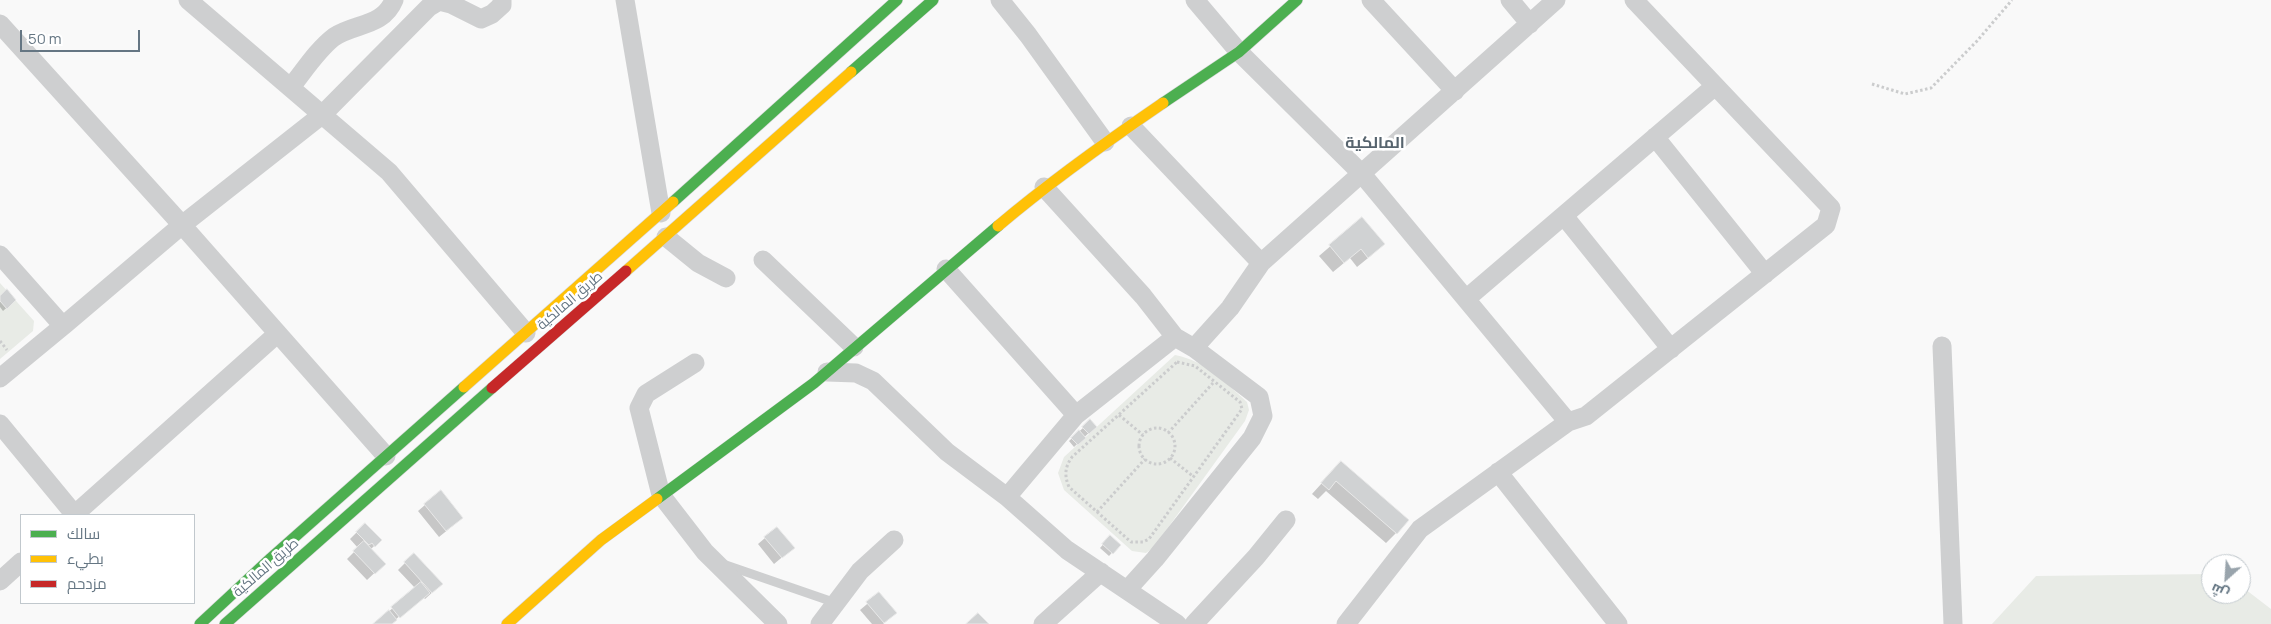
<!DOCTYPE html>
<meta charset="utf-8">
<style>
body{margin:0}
#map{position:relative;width:2271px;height:624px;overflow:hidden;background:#f9f9f9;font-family:Manrope,Cairo,sans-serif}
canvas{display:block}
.legend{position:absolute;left:20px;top:514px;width:175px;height:90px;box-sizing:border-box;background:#fff;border:1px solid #c1c8cd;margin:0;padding:6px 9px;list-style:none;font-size:15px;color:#657683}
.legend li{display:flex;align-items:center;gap:10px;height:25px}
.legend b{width:25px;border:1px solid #c1c8cd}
.north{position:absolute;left:2201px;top:554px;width:50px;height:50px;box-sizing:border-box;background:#fff;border:1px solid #c1c8cd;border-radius:50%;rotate:206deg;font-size:14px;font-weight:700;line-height:20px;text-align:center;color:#657683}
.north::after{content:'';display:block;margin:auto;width:18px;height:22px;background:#99a4ac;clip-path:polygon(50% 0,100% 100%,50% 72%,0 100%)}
.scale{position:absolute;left:20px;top:30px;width:120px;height:22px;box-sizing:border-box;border:2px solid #657683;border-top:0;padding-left:6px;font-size:15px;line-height:18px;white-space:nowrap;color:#657683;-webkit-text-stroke:4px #fff;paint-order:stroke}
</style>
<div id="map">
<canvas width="2271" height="624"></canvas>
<ul class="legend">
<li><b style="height:6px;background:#4caf50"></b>سالك</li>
<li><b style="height:6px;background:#ffc107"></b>بطيء</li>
<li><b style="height:6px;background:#c62828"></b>مزدحم</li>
</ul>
<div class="north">ش</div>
<div class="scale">50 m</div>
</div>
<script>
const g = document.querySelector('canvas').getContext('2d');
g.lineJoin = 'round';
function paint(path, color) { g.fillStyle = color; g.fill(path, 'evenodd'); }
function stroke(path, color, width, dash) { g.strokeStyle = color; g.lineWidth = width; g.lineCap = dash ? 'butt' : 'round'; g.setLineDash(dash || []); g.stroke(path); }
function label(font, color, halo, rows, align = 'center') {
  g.font = font + ' Manrope,Cairo,sans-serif'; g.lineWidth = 5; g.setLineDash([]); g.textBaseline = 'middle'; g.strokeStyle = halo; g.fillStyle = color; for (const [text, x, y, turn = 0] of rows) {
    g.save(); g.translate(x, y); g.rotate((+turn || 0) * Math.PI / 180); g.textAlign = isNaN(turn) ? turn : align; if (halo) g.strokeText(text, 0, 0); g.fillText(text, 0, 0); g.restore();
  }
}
paint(new Path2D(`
 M0,283L34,321L33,331L0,359Z
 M1175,355C1206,361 1224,381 1247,402L1249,410L1245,421L1154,547L1146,553L1132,551L1064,490L1058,473L1064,457Z
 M2211,574V594H2241V586L2271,609V624H1992L2036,576Z`), '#e8ebe6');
paint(new Path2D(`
 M1362,219L1373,254L1357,267L1350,258L1333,272L1319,256Z
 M0,298L15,300L3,311L0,307Z
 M1095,427L1074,447L1069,441L1083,428Z
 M1331,473L1396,533L1386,543L1326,491L1318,499L1312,494Z
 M440,492L455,524L439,537L418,511Z
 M365,524L380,540L370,550L384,564L367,580L347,559L358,548L350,539Z
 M1110,537L1119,545L1109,556L1100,548Z
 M765,538L786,554L774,564L758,544Z
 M414,554L435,590L425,599L423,597L390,624H375L415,588L398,570Z
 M879,594L888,620L883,624H872L860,610Z`), '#0003');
const building = new Path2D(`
 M1362,217L1385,244L1368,258L1361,249L1344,263L1329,245Z
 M7,289L16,300L7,309L0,301V296Z
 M1090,419L1097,427L1089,434L1082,427Z
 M1079,430L1086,438L1078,445L1071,438Z
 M1341,461L1409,520L1397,534L1336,481L1329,490L1321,483Z
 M441,490L463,518L446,531L424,504Z
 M365,523L382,540L375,547L372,543L369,545L356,532Z
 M777,527L795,548L782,558L764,537Z
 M1110,535L1121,545L1113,554L1102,544Z
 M364,541L386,564L375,574L353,551Z
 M414,553L443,584L432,593L404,562Z
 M421,582L430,593L400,618L391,607Z
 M879,592L897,613L884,623L866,602Z
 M389,610L397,620L392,624H373Z
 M978,613L989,624H966Z`);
paint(building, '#d0d2d3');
stroke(building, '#e8e8e8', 1);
const fast = new Path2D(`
 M851,72L933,0
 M1163,103L1239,52L1297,0
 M673,202L897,0
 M657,499L814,383L998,226
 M200,624L271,558L464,387
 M225,624L492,388`);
const slow = new Path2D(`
 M998,226C1051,181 1106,142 1163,103
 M626,271L851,72
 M464,387L673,202
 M507,624L601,540L657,499`);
const jam = new Path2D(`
 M492,388L626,271`);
stroke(fast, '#d5d6d7', 12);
stroke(slow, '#d5d6d7', 12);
stroke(jam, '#d5d6d7', 12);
stroke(new Path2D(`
 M1872,84L1905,94L1931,88L1977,41L2012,0
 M0,341L7,350
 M1177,362L1195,366L1240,402L1242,409L1149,539L1143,542H1131L1069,487C1064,475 1065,467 1072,457Z
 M1119,415L1143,435
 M1139 446a18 18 0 1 1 36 0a18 18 0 1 1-36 0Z
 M1168,433L1213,383
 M1170,458L1194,477
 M1097,512L1145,459`), '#cbcccd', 3, [2.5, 2.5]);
stroke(new Path2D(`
 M723,564L836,603`), '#cecfd0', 9);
stroke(new Path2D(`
 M188,0L389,172L526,333
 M625,0L661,213
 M1000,0L1028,35L1105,142
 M1195,0L1239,52L1362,174L1568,422L1420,529L1346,624
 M1371,0L1455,91
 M1510,0L1530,24
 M0,24L182,225L63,326L0,255
 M291,87C304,71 317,50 334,37C355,23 383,27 394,0
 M1131,126L1261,263
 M1655,137L1765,274
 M1044,187L1143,296L1175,337L1194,348L1259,397L1263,416L1252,438L1155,559L1127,590
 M1564,216L1671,349
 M666,237L698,263L726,278
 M763,260L854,347
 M946,269L1076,415
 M1466,299L1715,86
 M1942,346L1953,624
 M1194,348L1230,308L1261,263L1556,0
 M695,363L646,394L639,408L661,495L705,552L778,624
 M827,372L856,373L873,381L947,452L1007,497L1067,550L1177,624
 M0,378L63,326
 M1568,422L1586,416L1826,225L1831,208L1634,0
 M0,424L75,515
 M386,456L182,225L323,114L429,7L439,1L451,4L481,19L492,14L502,5V0
 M1498,472L1618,624
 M1007,497L1076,415L1175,337
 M74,515L277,334
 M0,581L21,562
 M820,624L860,571L894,540
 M1043,624L1101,572
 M1194,624L1256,557L1286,520`), '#cecfd0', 19);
stroke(fast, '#4caf50', 11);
stroke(slow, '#ffc107', 11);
stroke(jam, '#c62828', 11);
label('14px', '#657683', '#fff', [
 ["طريق المالكية",570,301,-41],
 ["طريق المالكية",266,568,-41]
]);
label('bold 16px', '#57646e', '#fff', [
 ["المالكية",1375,144]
]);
</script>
